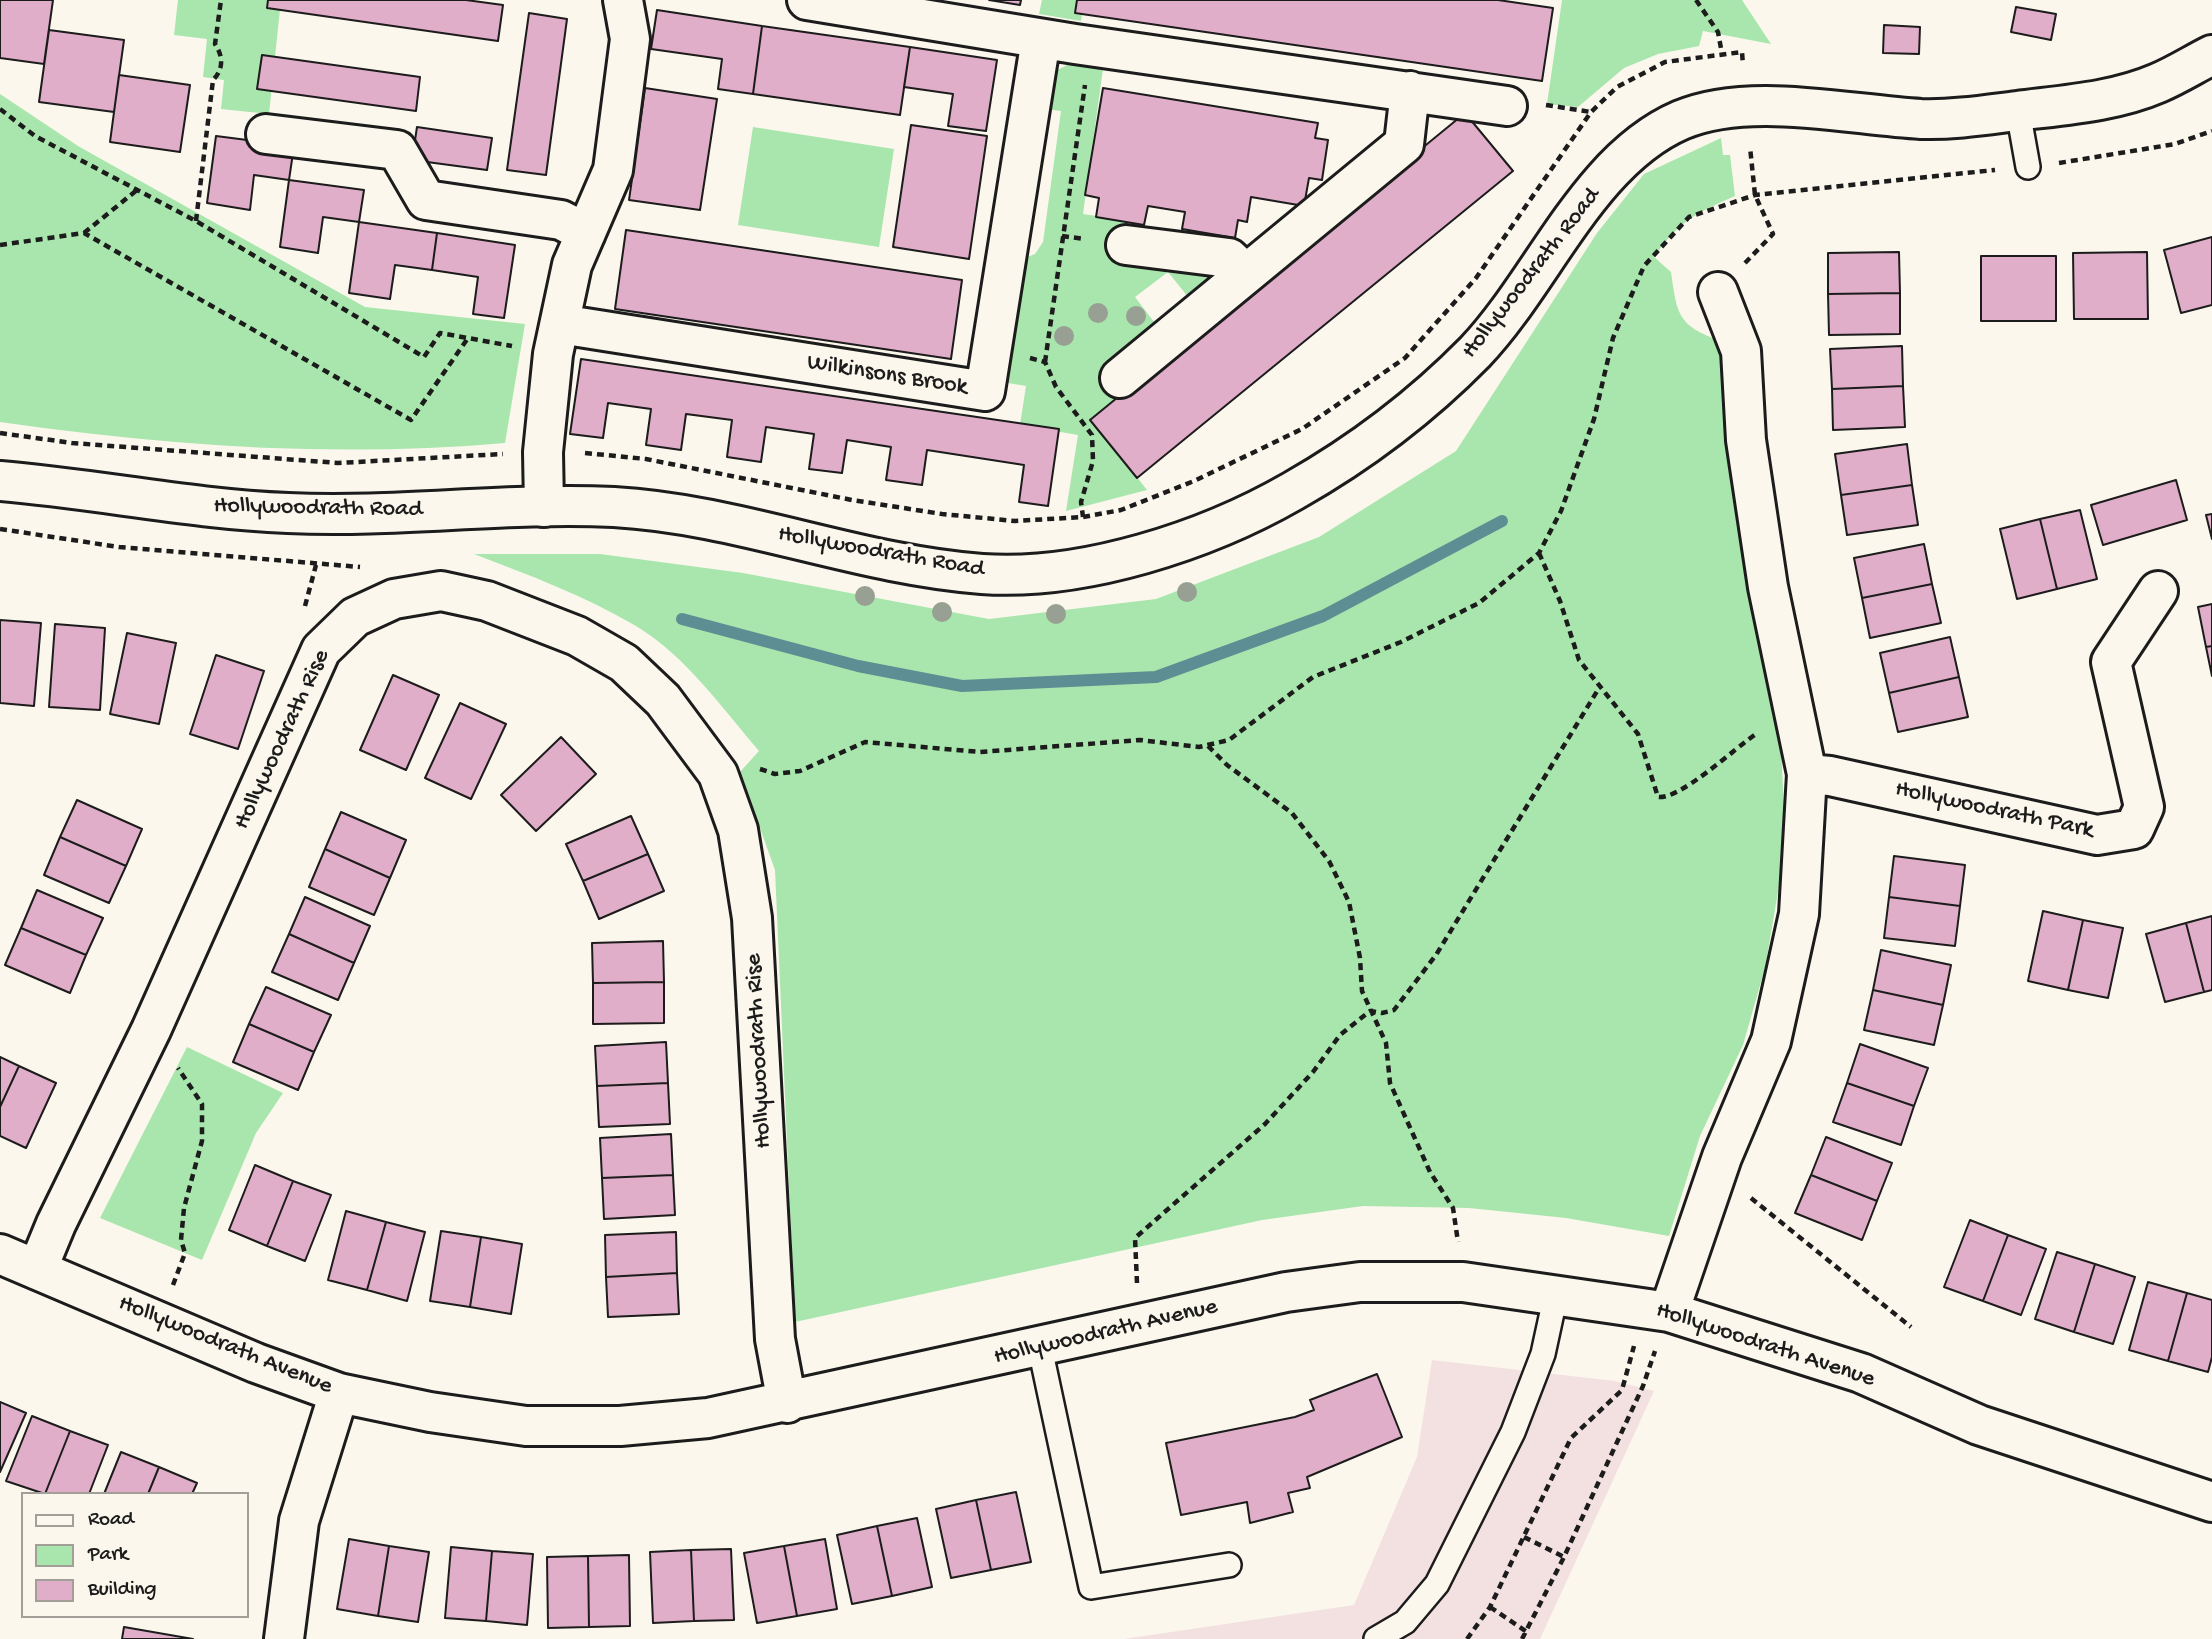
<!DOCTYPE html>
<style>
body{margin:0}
#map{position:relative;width:2212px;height:1639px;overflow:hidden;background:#fbf7ec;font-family:"Gochi Hand",sans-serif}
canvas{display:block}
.legend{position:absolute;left:21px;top:1492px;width:228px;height:126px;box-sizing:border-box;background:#fbf7ec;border:2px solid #a29f99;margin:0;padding:9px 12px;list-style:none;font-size:21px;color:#1c1c1c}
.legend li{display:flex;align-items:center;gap:14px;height:35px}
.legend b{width:35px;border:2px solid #a29f99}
</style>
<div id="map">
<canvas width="2212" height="1639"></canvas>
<ul class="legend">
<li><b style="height:9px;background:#fbf7ec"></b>Road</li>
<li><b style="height:19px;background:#a9e6ad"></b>Park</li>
<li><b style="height:19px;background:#e1aeca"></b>Building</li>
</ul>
</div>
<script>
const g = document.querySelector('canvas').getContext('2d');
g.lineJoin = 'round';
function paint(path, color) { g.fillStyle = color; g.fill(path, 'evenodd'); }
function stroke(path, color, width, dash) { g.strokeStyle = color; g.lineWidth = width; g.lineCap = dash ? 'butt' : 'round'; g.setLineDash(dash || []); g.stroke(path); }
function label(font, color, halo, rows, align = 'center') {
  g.font = font + ' "Gochi Hand",sans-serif'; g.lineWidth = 7; g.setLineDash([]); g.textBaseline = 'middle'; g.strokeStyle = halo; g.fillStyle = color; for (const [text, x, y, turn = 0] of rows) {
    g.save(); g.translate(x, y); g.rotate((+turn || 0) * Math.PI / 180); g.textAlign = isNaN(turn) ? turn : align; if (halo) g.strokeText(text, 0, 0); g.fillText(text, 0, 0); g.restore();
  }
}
paint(new Path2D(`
 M1432,1360L1615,1381L1654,1391L1540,1639H1124L1354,1605L1417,1457Z`), '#f3e1e2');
paint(new Path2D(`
 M178,0H281L269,114L221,109L224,80L203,77L207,39L174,35Z
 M1042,0H1084L1081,21L1039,14Z
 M1562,0H1742L1771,44L1703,31L1699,46L1658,54L1624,68L1578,107L1547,104Z
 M1069,64L1103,69L1083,214L1129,221L1124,253L1211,265L1207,292L1193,303L1168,272L1135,297L1161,331L1127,401L1096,425L1147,490L1066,511L1078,435L1020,425L1026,386L1002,382L1022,259L1035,254L1043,242L1061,111L1045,109L1050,74Z
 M0,94L78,146L365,307L525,324L505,443C336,458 167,446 0,422Z
 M753,127L894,149L879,247L738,225Z
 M1721,138L1723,155H1730L1735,196C1694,214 1680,221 1654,257L1671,272C1677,315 1678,326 1721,341L1742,552L1779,711L1786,845L1765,968L1743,1045L1700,1136L1669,1236L1566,1218L1469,1208L1363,1206L1262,1220L795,1322L775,870L740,772L759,751C722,708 686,656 636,626C585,596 529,575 474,554H600L743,573L989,619L1156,599L1319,537L1456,451L1597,233L1644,174Z
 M187,1047L283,1093L256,1133L202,1260L100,1218Z`), '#a9e6ad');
stroke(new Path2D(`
 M682,619L858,666L962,686L1156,677L1323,616L1502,521`), '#5d8e93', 12);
const building = new Path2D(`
 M0,0H53L44,64L0,58Z
 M268,0H466L503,5L498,41L267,8Z
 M989,0H1021L1020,5Z
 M1077,0H1498L1553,8L1542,81L1075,13Z
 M2016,7L2056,14L2051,40L2011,32Z
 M657,10L762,26L753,94L718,89L722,59L651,49Z
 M529,13L567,19L546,175L507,170Z
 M1884,25L1920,27L1919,54L1883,53Z
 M762,26L910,47L900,115L753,94Z
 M49,30L124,40L114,112L39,102Z
 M910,47L997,60L986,131L948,126L953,94L904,87Z
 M262,55L420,77L416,111L257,89Z
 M119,75L190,85L180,152L110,142Z
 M645,88L717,99L700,210L629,200Z
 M1103,88L1318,123L1315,138L1328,140L1322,180L1309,178L1304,206L1251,197L1247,222L1238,220L1235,238L1182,229L1185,212L1148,206L1144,225L1096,217L1099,198L1085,195Z
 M1465,113L1513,171L1137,478L1090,420Z
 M911,125L987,136L969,259L893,247Z
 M417,127L492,138L487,170L412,160Z
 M216,136L294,146L289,180L254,175L250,210L207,203Z
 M289,180L364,190L359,222L323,217L318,253L280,247Z
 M359,222L437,233L432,270L395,265L390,299L349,293Z
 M626,230L962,280L951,359L615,309Z
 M437,233L515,245L504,318L473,314L478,277L432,270Z
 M2212,237V305L2181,313L2164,250Z
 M1899,252L1900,293L1828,294V253Z
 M2147,252L2148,319H2074L2073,253Z
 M1981,256H2056V321H1981Z
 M1900,293V334L1829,335L1828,294Z
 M1902,346L1903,386L1832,389L1830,349Z
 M581,359L1059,429L1048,506L1019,502L1024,465L927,450L922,485L886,480L891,447L847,440L842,473L809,469L814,434L766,427L761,462L727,457L732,420L686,414L681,450L646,445L651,409L608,403L603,438L570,434Z
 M1903,386L1905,427L1833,430L1832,389Z
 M1907,444L1912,485L1841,495L1835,454Z
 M2176,480L2187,520L2103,545L2091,505Z
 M1912,485L1918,525L1847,535L1841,495Z
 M2080,510L2097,579L2057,589L2040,519Z
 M2212,514V539L2206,515Z
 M2040,519L2057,589L2017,599L2000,529Z
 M1924,544L1932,584L1862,598L1854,558Z
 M1932,584L1941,623L1870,638L1862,598Z
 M2212,604V646L2206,647L2198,607Z
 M0,620L41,623L34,706L0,703Z
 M55,624L105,628L100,710L49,707Z
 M127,633L176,643L159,724L110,714Z
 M1950,637L1959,677L1889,693L1880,653Z
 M2212,646V676L2206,647Z
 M216,655L264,671L238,749L190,734Z
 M393,675L439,695L406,770L360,750Z
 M1959,677L1968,717L1898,732L1889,693Z
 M460,703L506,724L471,799L425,778Z
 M561,737L596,774L536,831L501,795Z
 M77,800L142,829L126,866L60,837Z
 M341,812L406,840L390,878L325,849Z
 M631,816L648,854L583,881L566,844Z
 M60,837L126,866L109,903L44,875Z
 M325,849L390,878L374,915L309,887Z
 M648,854L664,891L599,919L583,881Z
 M1894,856L1965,865L1960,906L1889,897Z
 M37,890L103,918L86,955L21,928Z
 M305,897L370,926L354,963L289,934Z
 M1889,897L1960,906L1955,946L1884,938Z
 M2043,911L2083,920L2068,990L2028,981Z
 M2212,916V990L2204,992L2186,923Z
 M2083,920L2123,928L2108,998L2068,990Z
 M2186,923L2204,992L2165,1002L2146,934Z
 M21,928L86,955L70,993L5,965Z
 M289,934L354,963L338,1000L272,972Z
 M663,941L664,982L593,983L592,943Z
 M1881,950L1951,965L1943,1005L1873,990Z
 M664,982V1023L593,1024V983Z
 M266,987L331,1015L314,1052L249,1024Z
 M1873,990L1943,1005L1934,1045L1864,1030Z
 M249,1024L314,1052L298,1090L233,1062Z
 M666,1042L668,1083L597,1086L595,1046Z
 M1860,1044L1928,1068L1914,1106L1847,1083Z
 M0,1057L19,1066L0,1107Z
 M19,1066L56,1083L26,1148L0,1136V1107Z
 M668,1083L670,1124L599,1127L597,1086Z
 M1847,1083L1914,1106L1901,1145L1833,1122Z
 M671,1134L673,1175L602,1178L600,1138Z
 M1826,1137L1892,1163L1877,1201L1811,1175Z
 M255,1165L293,1181L267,1246L229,1230Z
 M673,1175L675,1215L604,1219L602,1178Z
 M1811,1175L1877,1201L1862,1240L1795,1213Z
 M293,1181L331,1195L305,1261L267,1246Z
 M346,1211L386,1222L367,1290L328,1280Z
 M1970,1220L2008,1235L1983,1301L1944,1287Z
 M386,1222L425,1232L407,1301L367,1290Z
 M441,1231L481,1237L470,1307L430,1301Z
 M676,1232L677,1273L606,1277L605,1235Z
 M2008,1235L2046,1249L2021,1315L1983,1301Z
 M481,1237L522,1244L511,1314L470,1307Z
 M2057,1252L2095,1264L2074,1332L2035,1319Z
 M2095,1264L2135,1277L2113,1344L2074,1332Z
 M677,1273L679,1314L608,1317L606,1277Z
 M2148,1282L2187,1293L2168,1361L2129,1350Z
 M2187,1293L2212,1300V1357L2208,1372L2168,1361Z
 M1377,1374L1402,1437L1307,1477L1310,1488L1288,1493L1293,1512L1250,1523L1247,1502L1181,1515L1166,1443L1295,1417L1314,1410L1310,1400Z
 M0,1402L26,1413L0,1472Z
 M32,1416L70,1431L45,1494L6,1481Z
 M70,1431L108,1445L89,1494H45Z
 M121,1452L159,1467L148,1494H104Z
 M159,1467L197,1483L192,1494H148Z
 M1016,1492L1031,1562L991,1570L976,1500Z
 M976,1500L991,1570L951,1578L936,1509Z
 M917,1518L932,1587L892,1596L877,1526Z
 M877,1526L892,1596L852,1604L837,1535Z
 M349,1539L389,1546L378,1616L337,1609Z
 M825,1539L837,1609L797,1616L784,1546Z
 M389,1546L429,1552L418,1622L378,1616Z
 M784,1546L797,1616L757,1623L744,1553Z
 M451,1547L492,1551L486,1621L445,1618Z
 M731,1549L734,1620L694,1621L691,1550Z
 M691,1550L694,1621L653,1623L650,1552Z
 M492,1551L533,1554L527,1625L486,1621Z
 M629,1555L630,1626L589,1627L588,1556Z
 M588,1556L589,1627L548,1628L547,1557Z
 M124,1627L193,1639H122Z`);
paint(building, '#e1aeca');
stroke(building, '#1c1c1c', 2);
const service = new Path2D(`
 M2018,111L2028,167
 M1040,1348L1091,1587L1229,1565
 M1376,1639L1405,1622L1437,1584L1513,1432L1543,1354L1556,1294`);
const minor = new Path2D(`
 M807,0L1075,44L1507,106
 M266,134L397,150L426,200L561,220L586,233
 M1126,245L1229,258L1246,274
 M560,324L985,391L1041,39
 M1120,378L1404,144L1410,91
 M544,507L543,452L553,354L572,265L613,170L630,39L623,0
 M1807,774L1830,776L2097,835L2134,829L2144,807L2111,662L2158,591
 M0,1254L256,1363L339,1393L430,1412L526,1426H620L708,1418L1286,1292L1360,1282H1463L1669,1312L1861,1373L1979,1425L2212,1502
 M37,1270L56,1224L151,1030L321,650L355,617L394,599L441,591L487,601L577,636L624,663L663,700L718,774L738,830L752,918L775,1339L787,1403
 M1669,1312L1722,1157L1771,1041L1799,914L1807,774L1768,587L1746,440L1741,351L1718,292
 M284,1639L299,1521L339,1393`);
const secondary = new Path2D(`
 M0,481C96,489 191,509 288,513C397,518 505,502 614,507C739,514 858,565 982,574C1083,581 1206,541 1293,491C1360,453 1421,407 1475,352C1543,281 1588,160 1681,120C1749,91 1848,115 1921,119C1953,120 1985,115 2017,111C2064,105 2114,102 2158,83C2177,75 2194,64 2212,55`);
stroke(service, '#1c1c1c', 28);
stroke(minor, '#1c1c1c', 44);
stroke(secondary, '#1c1c1c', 44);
stroke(new Path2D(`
 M1696,0L1718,32L1722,54
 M1546,105L1591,112
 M0,109L35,136L196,221L424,357L440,333L512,346
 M2059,163L2175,144L2212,131
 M196,221L213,80C224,69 223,56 215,44L221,0
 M84,233L137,190
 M1062,236L1085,239
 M0,245L84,233L411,420L468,338
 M1745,263L1773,234L1755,195L1750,147
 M1030,358L1045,362L1056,387L1092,435L1093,461L1081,502L1083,517
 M1045,362L1085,85
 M0,433L72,443L338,463L503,454
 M585,453L646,459L852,500L942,514L1015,521L1083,517L1121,510L1194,481L1302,429L1405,358L1476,278L1591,112L1617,87L1665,62L1742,52L1743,65
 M0,529L119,547L360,567
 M1539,553L1560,601L1579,660L1638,734L1658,797C1680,800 1735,748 1756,734
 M305,606L316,565
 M1208,746L1227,765L1292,813L1329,861L1349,902L1360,958L1362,991L1386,1043L1390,1083L1430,1172L1453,1208L1458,1242
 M760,769L775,774L800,771L865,742L980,752L1140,740L1199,747L1229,740L1313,677L1401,642L1479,603L1539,553L1561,511L1594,419L1613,338L1644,266L1689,217L1755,195L1995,170
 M1751,1198L1911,1327
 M1137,1283L1135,1238L1265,1124L1313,1072L1340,1035L1370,1011L1382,1013L1394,1010L1436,955L1599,688
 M173,1285L185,1253L181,1240L184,1208L202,1141V1104L178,1068
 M1524,1537L1564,1557
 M1490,1607L1527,1632
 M1467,1639L1490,1607L1571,1438L1622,1390L1634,1346
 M1522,1639L1564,1557L1643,1386L1655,1351`), '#1c1c1c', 4.5, [7, 5]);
stroke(service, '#fbf7ec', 23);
stroke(minor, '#fbf7ec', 38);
stroke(secondary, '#fbf7ec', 38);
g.fillStyle = '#97a092';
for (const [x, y] of [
 [1098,313],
 [1136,316],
 [1064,336],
 [1187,592],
 [865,596],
 [942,612],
 [1056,614]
]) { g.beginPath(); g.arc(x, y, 10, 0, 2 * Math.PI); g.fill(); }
label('24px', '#1c1c1c', '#fbf7ec', [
 ["Hollywoodrath Road",1532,274,-52],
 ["Wilkinsons Brook",887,376,9],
 ["Hollywoodrath Road",318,509,1],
 ["Hollywoodrath Road",881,553,10],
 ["Hollywoodrath Rise",283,740,-65],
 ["Hollywoodrath Park",1994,811,12],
 ["Hollywoodrath Rise",760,1051,-93],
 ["Hollywoodrath Avenue",1106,1333,-13],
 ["Hollywoodrath Avenue",225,1346,22],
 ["Hollywoodrath Avenue",1765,1346,18]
]);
</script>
